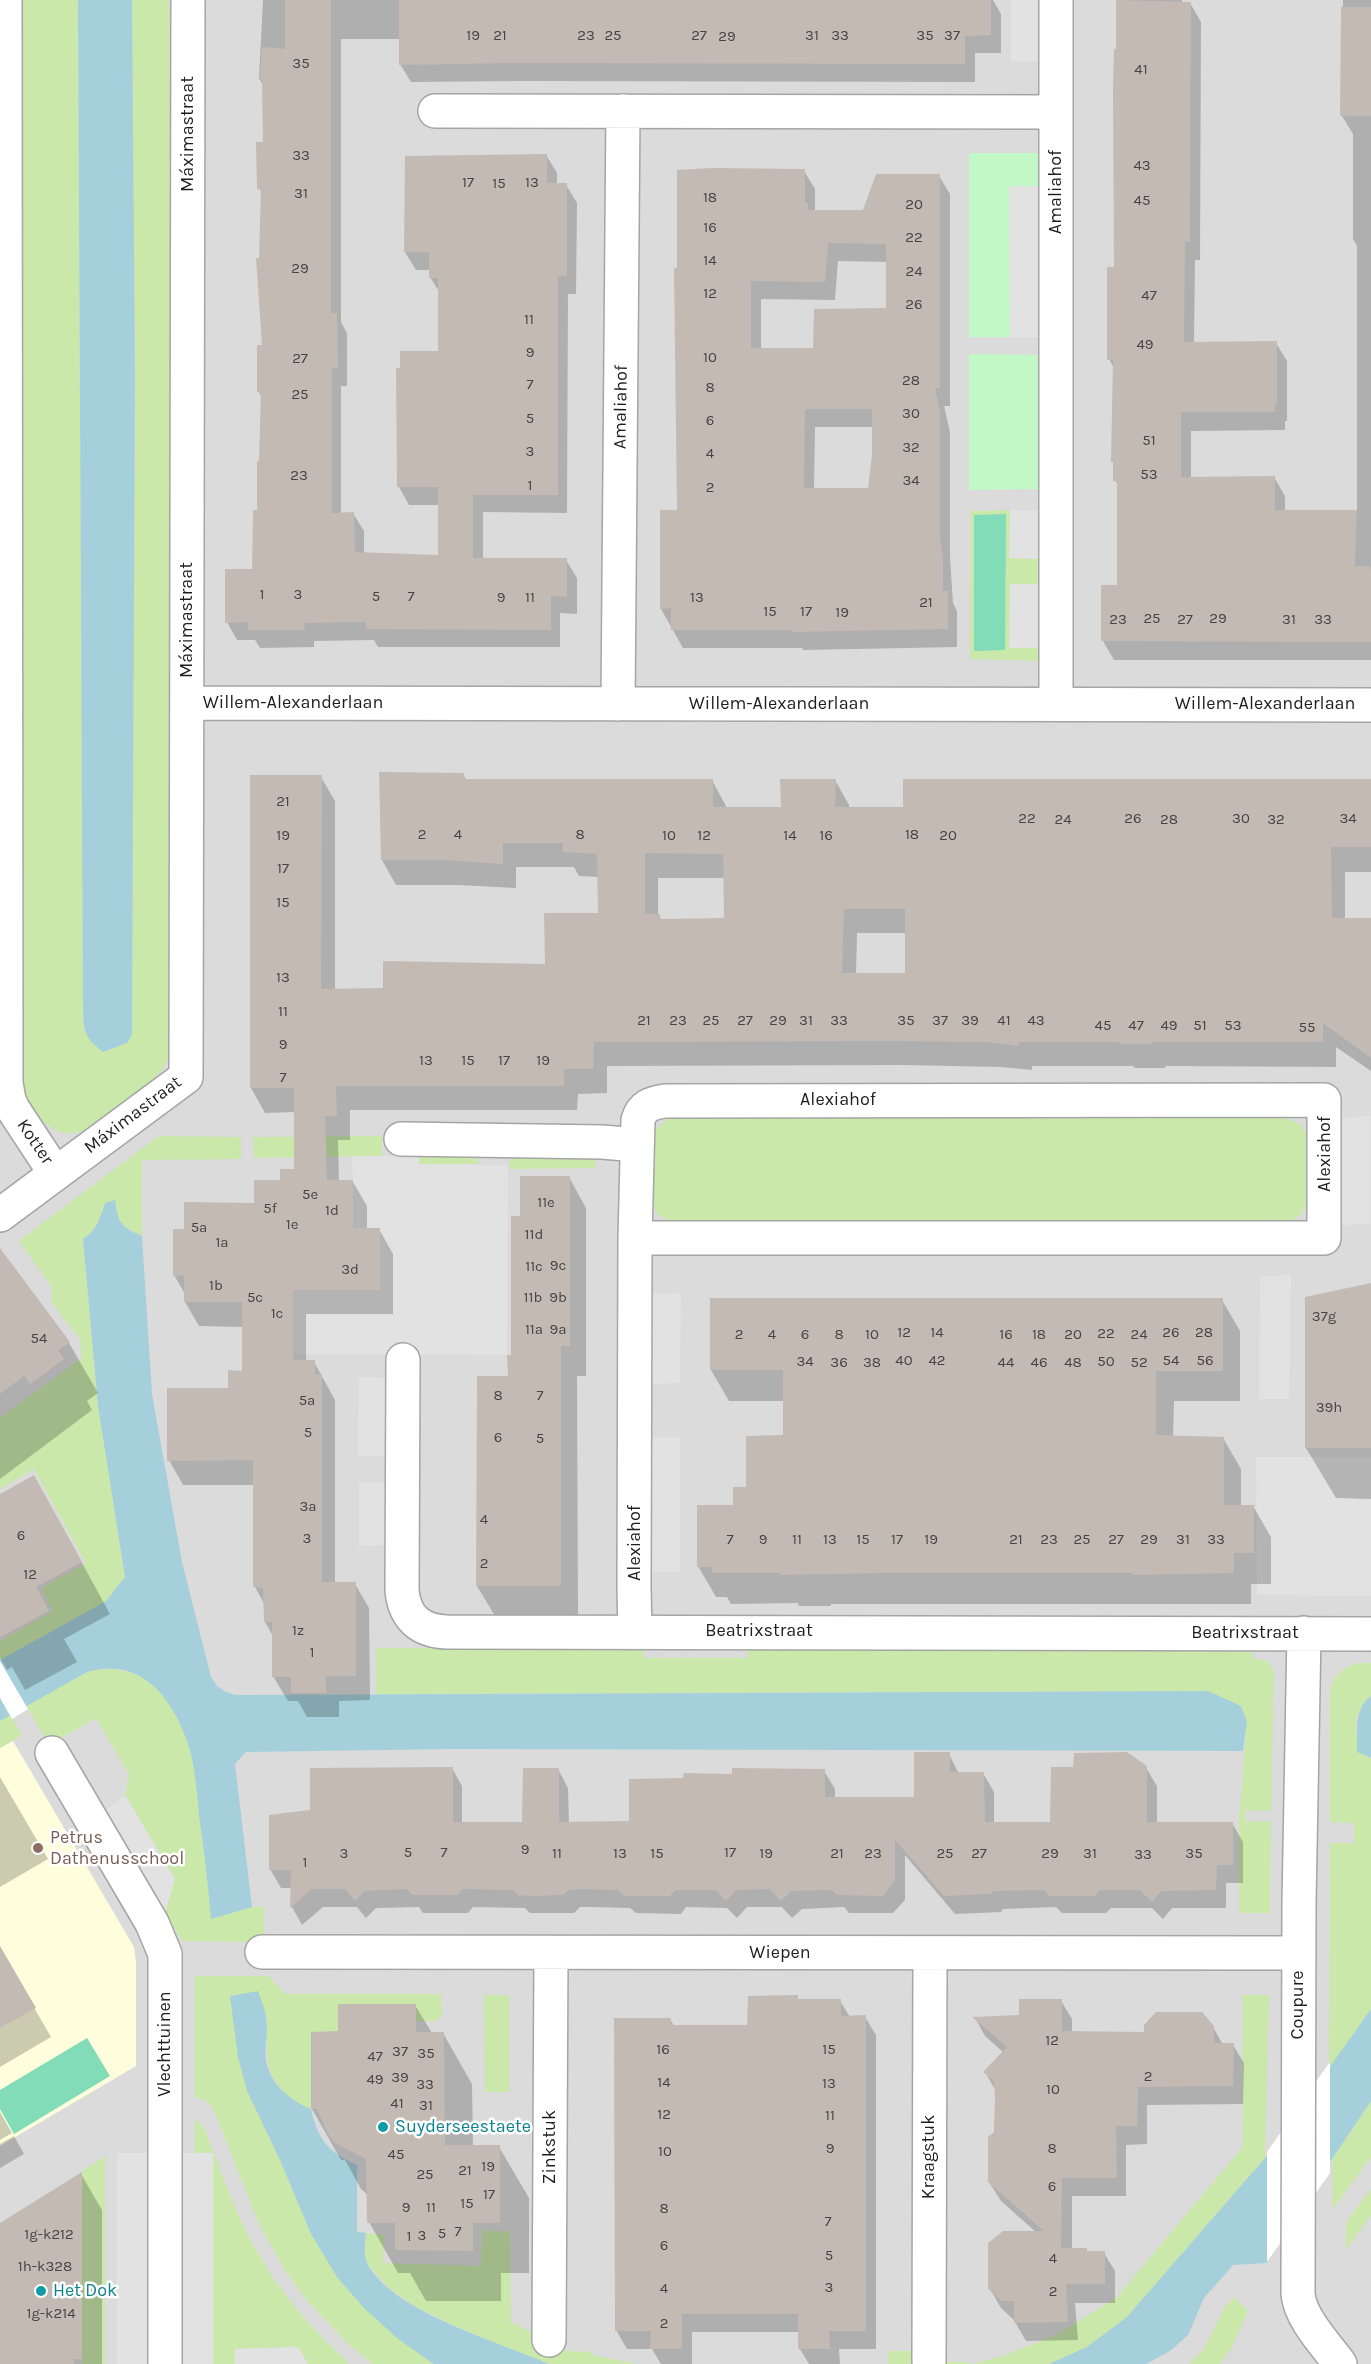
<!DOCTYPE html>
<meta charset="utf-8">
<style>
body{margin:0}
canvas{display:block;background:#efebe4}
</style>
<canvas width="1371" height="2364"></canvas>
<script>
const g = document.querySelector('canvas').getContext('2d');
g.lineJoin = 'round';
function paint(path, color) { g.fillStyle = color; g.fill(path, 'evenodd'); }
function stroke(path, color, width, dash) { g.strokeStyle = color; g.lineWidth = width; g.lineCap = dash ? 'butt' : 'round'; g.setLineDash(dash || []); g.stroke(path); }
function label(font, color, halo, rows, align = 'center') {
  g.font = font + ' Karla,sans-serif'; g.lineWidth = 5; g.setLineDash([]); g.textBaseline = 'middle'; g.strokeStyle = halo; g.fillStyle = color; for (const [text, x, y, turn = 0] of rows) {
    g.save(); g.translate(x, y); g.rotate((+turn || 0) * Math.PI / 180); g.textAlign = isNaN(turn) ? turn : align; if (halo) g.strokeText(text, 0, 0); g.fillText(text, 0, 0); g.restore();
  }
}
paint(new Path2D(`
 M0,0H1371V2364H0Z`), '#dcdbdb');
paint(new Path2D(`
 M13,1741L134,1947L136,1962V2066L0,2146V1748Z`), '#fefedd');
paint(new Path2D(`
 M21,0H78L83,1011L84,1030L103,1052L127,1043L132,1035L135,375L132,0H169L170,1049C167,1075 142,1088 123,1103C110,1112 98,1123 84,1130C51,1145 26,1106 22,1079Z
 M1010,510V558L1040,559V584H1010V648H1040V661L970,659L971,511Z
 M680,1116H1279L1300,1124L1308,1136L1309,1197L1302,1214L1289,1223H679C672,1221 662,1219 657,1213C645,1199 653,1151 653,1132L669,1118Z
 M159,1136L241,1137V1159L142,1160V1236C122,1227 118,1223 115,1201L105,1203C100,1218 97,1230 83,1239L98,1406L125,1577L106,1601L0,1660V1641L53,1611L41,1588L86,1563L34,1469L0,1489V1418L82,1358L80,1339L52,1303V1287L19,1241Z
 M382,1136V1156L254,1158L253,1137Z
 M419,1156H478V1164H419Z
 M596,1156V1168L508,1169L511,1157Z
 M644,1647V1658H748V1647H1253L1252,1658L1267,1661L1274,1671L1271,1811L1245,1810L1246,1822L1271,1821L1270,1913H1239V1822L1246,1734L1208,1691L376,1694V1648Z
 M1357,1663H1371V1696C1358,1706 1353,1724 1358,1741C1359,1746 1365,1753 1368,1758H1371V2009L1329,2068L1330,1843H1354V1823L1330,1822V1692C1333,1676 1341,1669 1357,1663Z
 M99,1669C116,1669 133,1670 148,1680C167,1692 183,1723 189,1745C202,1801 206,1861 211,1918L252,1907H264V1936L253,1938L251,1942L182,1941L165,1913L175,1879L125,1795L129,1775L96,1718L49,1745L26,1706L87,1672Z
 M10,1715L22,1735L0,1748V1721Z
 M195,1976H269L285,1994H441L442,2015L436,2021H416V2004H338V2031L311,2032V2046H313L311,2068V2109C266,2090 265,2063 267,2019L234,2031L247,2090L280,2160L311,2234L434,2364H373L348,2344L305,2298L284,2269L259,2224L213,2108L205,2100L195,2097Z
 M484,1995H509V2092H485Z
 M1242,1995H1269L1265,2158L1127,2317L1087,2347L1049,2364H972L1003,2356L1056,2335L1116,2298L1242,2148L1243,2135Z
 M1371,2101V2157L1333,2209L1332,2159Z
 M195,2119L204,2127C220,2168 234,2211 256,2250C281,2294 313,2331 350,2364H308L298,2347L236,2349L235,2364H213V2153H195Z
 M105,2156V2364H82V2171Z
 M1371,2189V2215L1346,2250V2222Z
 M483,2230L510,2232L511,2322L568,2351L592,2352L591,2355L639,2364H549L466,2331L418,2308L390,2289L367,2264L365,2252L366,2233L384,2235L383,2263L480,2266Z
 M1234,2297L1248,2311L1232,2347L1220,2364H1189L1204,2349L1225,2307Z
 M889,2351H914L918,2362H969L971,2364H888Z`), '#cae8aa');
paint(new Path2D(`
 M969,153H1040L1041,186H1009L1010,337H969Z
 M969,354L1040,355L1041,489L969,490Z`), '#c1f8c5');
paint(new Path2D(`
 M1006,514L1005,650L974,651V515Z
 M87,2038L110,2076L14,2134L0,2109V2090Z`), '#83dcb8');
paint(new Path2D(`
 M1011,0H1041V62L1011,61Z
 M1009,186H1041L1040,337H1010Z
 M1010,510L1040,511V559L1009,558Z
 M1010,584H1040V648H1009Z
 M1370,1116V1224L1341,1225V1118Z
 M352,1156H419V1164L508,1165L507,1355L293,1354V1275L380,1228H353Z
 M1291,1275L1289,1399H1259L1260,1276Z
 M681,1293L680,1383L651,1384L650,1294Z
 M359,1377L389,1378L388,1456H358Z
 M651,1437H680V1572H650Z
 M1256,1457H1371V1596L1257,1595Z
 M388,1482L389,1545L359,1546V1483Z
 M125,1795L175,1879L165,1913L103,1812Z
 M117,2153H213V2364H117Z
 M298,2347L308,2364H235V2349Z`), '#e2e2e2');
paint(new Path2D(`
 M78,0H132L135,375L132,1035L127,1043L103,1052C85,1038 84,1032 83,1011Z
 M115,1200C118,1223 121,1227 142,1236L152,1394L182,1562L211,1677L217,1686L224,1691L235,1695L1208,1691L1241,1706L1247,1721L1243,1751L454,1749L246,1752L235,1764L252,1907L211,1919C208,1887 205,1855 200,1823C197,1797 196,1766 187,1741C171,1696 140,1656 87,1672L0,1721V1660L106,1601L125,1577L98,1406L83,1239C97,1230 100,1218 105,1203Z
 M1371,1696V1758L1357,1752C1358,1731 1353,1710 1371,1696Z
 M258,1991C261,2000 265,2009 266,2018C269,2031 264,2046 266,2060C270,2084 289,2100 311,2109C318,2140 328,2152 357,2165V2232L366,2233C365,2244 363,2256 368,2265C395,2313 500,2342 549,2364H434L398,2339L364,2308L337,2277L311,2234L280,2160L247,2091L238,2057L230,1996Z
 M1371,2009V2101L1332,2159L1267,2263L1233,2265L1204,2298L1188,2335L1170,2351L1146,2364H1049L1087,2347L1127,2317L1265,2158Z`), '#a5d0db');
paint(new Path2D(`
 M0,1661L28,1709L12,1719L0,1698Z
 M1329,2063L1330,2065V2173L1267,2262V2152Z`), '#fff');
paint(new Path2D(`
 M263,0H993L1001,14V53H975V82L524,81L411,82L400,64V39H341V322L347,333V386H341V514L353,513L364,531V554L440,556V505H409L399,487L439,353L440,293L430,277V270H416L405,252L406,157L546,155L557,173V184L566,185L577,203L576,294H568L567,513L483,512V560H566L577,578V614L560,613V647H378L374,640L314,641V647L260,648L255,640H237L227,622L254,570L259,511L263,399L259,392L264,346L261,259L263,195L259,188L265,143L264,87L259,78Z
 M1118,0H1182V3H1190L1201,22L1200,260H1195L1194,344L1276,343L1287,361V421H1285V430L1191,431V479L1274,477L1285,496V512L1357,511V246L1353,239V134L1342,116L1343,0H1371V660H1114L1103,641V586H1119L1118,486L1115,480V465L1113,461L1114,368L1109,359L1115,269Z
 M804,171L815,189V212H864L939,176L950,194V406H944L950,432V557L953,603L957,611V647L803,650L802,648H683L661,609L678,511L676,269ZM838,261L887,262V309L815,349L761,350V299L835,300ZM815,427H873V455L870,489H814Z
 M381,773L463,774L466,780H712L727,808L782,809L835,780L849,805V809L904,808L1371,780V872H1345V919L1371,920V1071L1336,1047V1067L1165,1066L1166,1068H1135L1133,1066H1032V1070L1001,1067L903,1065L607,1066V1093L578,1094L577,1110H350V1140H338L339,1182H353L367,1206V1229H379L393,1254V1314H306V1362H314L335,1400V1584H355L369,1608L370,1700L339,1701V1717H307L298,1701H288L273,1676V1636L265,1622V1605L255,1587V1485H183L169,1460L243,1372V1327L199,1326L185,1302V1294L174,1275L185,1231L256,1204L295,1170V1112L265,1113L251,1088L252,776L321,777L335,801V990L385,989L546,965L600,915L599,877L579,876L574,867H516V888L458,885H396L382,860ZM658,878H725V920L663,921L658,915ZM857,933H907L906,975H856Z
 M569,1177L586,1208V1376H577L578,1616H495L477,1586L513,1357L522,1218Z
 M0,1277L69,1343L98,1393L87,1401L92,1410L0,1479Z
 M1371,1284V1499L1336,1498L1306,1448Z
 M1222,1300L1240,1331V1401H1174L1173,1437L1223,1438L1241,1469V1506H1253L1271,1537V1584H1251V1604H831V1606H799L798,1603L731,1604L727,1597H716L698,1566L735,1506L785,1437V1401H729L711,1370Z
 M0,1496L63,1528L110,1614L64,1639L77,1662L25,1690L12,1667L7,1670L0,1658Z
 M949,1754L959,1774L983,1773L994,1792V1824H1052L1146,1768L1157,1786V1823H1232L1243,1842V1883H1226V1908H1172L1163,1919L1152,1908H1111L1106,1913H1062L1056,1907L1003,1909L1001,1912L955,1914L905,1855V1900L893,1913H849L844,1907L802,1909L792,1918L782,1907H747L737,1918L727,1908L686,1907L681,1914L636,1913L630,1908L593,1907H580L574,1913H530L525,1908L473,1907L468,1913H423L419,1907L376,1908L366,1918L357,1907H323L302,1925L292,1907V1888H281L270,1869L311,1811L452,1768L462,1786V1823L523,1824L558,1769L568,1788L569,1824L631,1822L685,1780L733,1775L824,1771L835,1789V1799L915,1798Z
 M0,1777L48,1859L0,1887Z
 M0,1949L51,2037L0,2067Z
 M797,1997L799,2001H840L850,2017H865L876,2035V2349H839L840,2364H809L800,2349V2332H692V2364H661L652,2349H627L616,2330L670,2019L674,2026L749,2027Z
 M1061,2001L1072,2019V2033H1146L1213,2027L1223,2045H1233L1244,2063L1243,2104L1147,2105V2144L1126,2145V2196H1072V2249L1088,2253H1104L1115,2271V2303H1075L1078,2340L1026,2341L1014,2320L1001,2308L990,2289L1037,2233L1001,2201L989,2182L995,2133L996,2091L985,2072L1004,2053L985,2036L975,2018L1020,2016Z
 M415,2005L432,2033H443L472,2084L473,2147H499L529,2198V2273H501V2301H426L410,2273H398L369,2222L368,2195L361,2189L345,2160H341L312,2109L340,2033Z
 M0,2112L12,2133L0,2140Z
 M14,2136L24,2154L0,2168V2144Z
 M81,2174L102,2210V2364H0V2225Z`), '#0003');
paint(new Path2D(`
 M285,0H331V313H337L338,368H332V513L354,512L355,552L438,555V487H397L396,368H400V351H438V278H429V252H404L405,156L547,154V183H567V276H558V495H473V558H567V597L551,596V630L366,629V622L304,623L305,630H248V622L225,623V569H252L253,510H257V461H259L261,392H257V345H262L256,258H259L261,189H257L256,142H263L262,79H260L262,47L285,49Z
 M399,0H991V35L965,36V64L513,63L399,65Z
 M1116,0L1191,2L1190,242H1185L1184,342L1277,341V403H1275V412H1181V477L1275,476V510H1357L1355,566H1370L1371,571V642L1101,641V585H1117V481H1113V462H1111L1113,359L1107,360V267H1114L1113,89L1114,49H1116Z
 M1341,7H1371V116H1340Z
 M711,168L805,169V203H808V210H863L876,174H940V388H935L940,412V538L943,558V591H948V629L791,632V630H671V608L660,609V510H677L674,268H677V170ZM828,243L886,244V308L814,309L813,348H751V281L825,282ZM805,409H872V455L868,488H804Z
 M379,772L464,773V779H713V807H781L780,779H836L835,807H903V779H1371V847H1331L1332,918H1371V1058L1323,1023V1042H1152V1044H1119V1042H1019V1046L986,1042L888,1041L594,1042L593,1069H564V1086H336L337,1116H325L327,1180H353V1228H380V1290H293V1360H315V1374H322V1582H356V1676H326V1693H291V1677H272V1622H264L263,1588L253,1587V1460L167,1461V1388H228V1370L242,1371V1302H184V1275L173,1276V1229H184V1202L254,1203V1180H280V1169H294V1088H250V775H322L321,989L383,988V961L545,964L544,913H598L597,854L563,852V843H503V864L443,860H381ZM645,853L723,854L724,918L660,919V914H645ZM844,909H905V973H842Z
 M520,1176H570V1346H561V1586H476L477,1376H508L507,1355H511V1216H520Z
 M0,1248L70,1342L58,1350L64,1359L30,1384L24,1376L0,1394Z
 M1371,1283V1448H1305V1297Z
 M710,1298H1223V1371H1156V1435L1224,1437V1505H1254V1553H1234V1573L1133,1575V1573H880L780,1575V1573H712V1567H697V1505H733V1487H746V1436L783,1435V1370H710Z
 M34,1475L82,1562L36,1587L49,1611L0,1637V1494Z
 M914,1752H950V1772H984L985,1822H1050L1051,1767H1073L1074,1753L1127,1752L1147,1766V1822H1233V1865H1217L1216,1890L1161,1891L1152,1902L1140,1890H1100L1095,1896H1050L1044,1890L993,1891L990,1894L944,1896L895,1840V1881L883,1896L837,1895L832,1890L791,1891L781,1901L770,1889L736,1890L726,1901L715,1890H675L670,1896H624L618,1890L582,1889L569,1890L563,1895L530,1896L518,1895L513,1890L462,1889L457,1895H412L407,1889L365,1891L355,1901L345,1889H312L290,1908L291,1870H269V1815L310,1810V1768L453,1767V1822H522L523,1768H559V1822L629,1821V1779L683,1778L684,1773L732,1774V1768L825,1769V1797H914Z
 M0,1946L36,2008L0,2028Z
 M798,1995V1999H841V2016L866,2015V2331H829L830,2349H798V2314H682V2349H650L651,2331H615L614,2018H671V2025H747L748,1996Z
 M1019,1999H1062V2031L1144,2032V2025L1156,2012H1202L1214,2026V2043H1234L1233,2086L1138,2087L1137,2126H1116L1117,2178H1062L1061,2248H1087V2251H1105V2284H1066L1068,2322L1014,2323V2301H1002L988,2289V2243L1003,2231H1044L988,2182V2137L994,2132L995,2098L994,2081L983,2072L1007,2047L972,2017L1019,2015Z
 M338,2004H416V2032H444L445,2145H500V2223H473V2251L395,2250V2223H367L366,2159L335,2143L327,2132L317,2109H311V2032L338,2031Z
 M82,2172V2359H74V2364H0V2223Z`), '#c3bab3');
const minor = new Path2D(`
 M5,0L6,1083L9,1100L13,1109L55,1173
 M1056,0V704
 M435,111L1056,112
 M187,703L1371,705
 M618,704L623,111
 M401,1139L602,1142L637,1145
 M0,1215L186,1077L188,0
 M635,1238H1324V1100L665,1101C651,1103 642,1106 638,1120L635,1238L634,1588L635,1631
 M403,1360L402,1591C405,1618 420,1631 447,1632L1371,1634
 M1304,1633L1299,1903L1298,2294C1300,2318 1326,2345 1340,2364
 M52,1753L152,1923L165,1954V2364
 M262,1952L1299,1953
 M549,2340L551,1953
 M929,2361L930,1953`);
stroke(minor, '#a5a5a5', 36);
stroke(minor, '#fff', 33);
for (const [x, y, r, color] of [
 [38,1848,6,"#8d6e63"],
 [383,2127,6,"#0f9aa8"],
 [41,2291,6,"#0f9aa8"]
]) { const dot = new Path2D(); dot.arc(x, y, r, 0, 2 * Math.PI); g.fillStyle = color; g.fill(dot); stroke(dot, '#fff', 2); }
label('15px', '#474543', null, [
 ["19",473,36],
 ["21",500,36],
 ["23",586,36],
 ["25",613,36],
 ["27",699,36],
 ["31",812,36],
 ["33",840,36],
 ["35",925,36],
 ["37",952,36],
 ["29",727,37],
 ["35",301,64],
 ["41",1141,70],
 ["33",301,156],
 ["43",1142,166],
 ["17",468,183],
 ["13",532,183],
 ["15",499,184],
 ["31",301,194],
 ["18",710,198],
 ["45",1142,201],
 ["20",914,205],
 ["16",710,228],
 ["22",914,238],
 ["14",710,261],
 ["29",300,269],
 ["24",914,272],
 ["12",710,294],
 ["47",1149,296],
 ["26",914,305],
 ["11",529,320],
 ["49",1145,345],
 ["9",530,353],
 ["10",710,358],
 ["27",300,359],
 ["28",911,381],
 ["7",530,385],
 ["8",710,388],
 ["25",300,395],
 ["30",911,414],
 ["5",530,419],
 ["6",710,421],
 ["51",1149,441],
 ["32",911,448],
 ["3",530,452],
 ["4",710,454],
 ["53",1149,475],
 ["23",299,476],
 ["34",911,481],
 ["1",530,486],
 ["2",710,488],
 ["1",262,595],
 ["3",298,595],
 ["5",376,597],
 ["7",411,597],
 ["9",501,598],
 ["11",530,598],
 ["13",697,598],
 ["21",926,603],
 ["15",770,612],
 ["17",806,612],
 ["19",842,613],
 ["25",1152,619],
 ["29",1218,619],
 ["23",1118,620],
 ["27",1185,620],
 ["31",1289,620],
 ["33",1323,620],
 ["21",283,802],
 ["22",1027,819],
 ["26",1133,819],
 ["30",1241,819],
 ["34",1348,819],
 ["24",1063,820],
 ["28",1169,820],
 ["32",1276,820],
 ["2",422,835],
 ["4",458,835],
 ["8",580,835],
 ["18",912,835],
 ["19",283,836],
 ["10",669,836],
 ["12",704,836],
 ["14",790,836],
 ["16",826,836],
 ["20",948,836],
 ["17",283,869],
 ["15",283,903],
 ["13",283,978],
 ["11",283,1012],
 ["21",644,1021],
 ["23",678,1021],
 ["25",711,1021],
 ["27",745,1021],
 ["29",778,1021],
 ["31",806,1021],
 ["33",839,1021],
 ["35",906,1021],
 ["37",940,1021],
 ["39",970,1021],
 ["41",1004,1021],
 ["43",1036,1021],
 ["45",1103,1026],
 ["47",1136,1026],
 ["49",1169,1026],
 ["51",1200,1026],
 ["53",1233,1026],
 ["55",1307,1028],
 ["9",283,1045],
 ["13",426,1061],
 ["15",468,1061],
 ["17",504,1061],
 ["19",543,1061],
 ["7",283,1078],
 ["5e",310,1195],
 ["11e",546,1203],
 ["5f",270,1209],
 ["1d",332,1211],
 ["1e",292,1225],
 ["5a",199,1228],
 ["11d",534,1235],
 ["1a",222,1243],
 ["9c",558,1266],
 ["11c",534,1267],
 ["3d",350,1270],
 ["1b",216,1286],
 ["5c",255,1298],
 ["11b",533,1298],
 ["9b",558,1298],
 ["1c",277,1314],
 ["37g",1324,1317],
 ["11a",534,1330],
 ["9a",558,1330],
 ["12",904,1333],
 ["14",937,1333],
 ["26",1171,1333],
 ["28",1204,1333],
 ["22",1106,1334],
 ["2",739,1335],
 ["4",772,1335],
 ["6",805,1335],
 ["8",839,1335],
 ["10",872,1335],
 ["16",1006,1335],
 ["18",1039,1335],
 ["20",1073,1335],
 ["24",1139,1335],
 ["54",39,1339],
 ["40",904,1361],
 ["42",937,1361],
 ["54",1171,1361],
 ["56",1205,1361],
 ["34",805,1362],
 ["50",1106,1362],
 ["36",839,1363],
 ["38",872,1363],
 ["44",1006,1363],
 ["46",1039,1363],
 ["48",1073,1363],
 ["52",1139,1363],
 ["8",498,1396],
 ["7",540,1396],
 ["5a",307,1401],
 ["39h",1329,1408],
 ["5",308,1433],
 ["6",498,1438],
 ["5",540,1439],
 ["3a",308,1507],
 ["4",484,1520],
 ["6",21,1536],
 ["3",307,1539],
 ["7",730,1540],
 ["9",763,1540],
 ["11",797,1540],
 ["13",830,1540],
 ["15",863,1540],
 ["17",897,1540],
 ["19",931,1540],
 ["21",1016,1540],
 ["23",1049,1540],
 ["25",1082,1540],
 ["27",1116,1540],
 ["29",1149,1540],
 ["31",1183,1540],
 ["33",1216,1540],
 ["2",484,1564],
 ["12",30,1575],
 ["1z",298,1631],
 ["1",312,1653],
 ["9",525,1850],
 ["5",408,1853],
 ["7",444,1853],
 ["17",730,1853],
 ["3",344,1854],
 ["11",557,1854],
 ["13",620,1854],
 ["15",657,1854],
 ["19",766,1854],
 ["21",837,1854],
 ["23",873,1854],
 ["25",945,1854],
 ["27",979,1854],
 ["29",1050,1854],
 ["31",1090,1854],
 ["35",1194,1854],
 ["33",1143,1855],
 ["1",305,1863],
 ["12",1052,2041],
 ["16",663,2050],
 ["15",829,2050],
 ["37",400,2052],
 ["35",426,2054],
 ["47",375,2057],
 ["2",1148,2077],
 ["39",400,2078],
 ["49",375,2080],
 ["14",664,2083],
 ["13",829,2084],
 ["33",425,2085],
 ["10",1053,2090],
 ["41",397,2104],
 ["31",426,2106],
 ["12",664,2115],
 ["11",830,2116],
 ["9",830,2149],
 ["8",1052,2149],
 ["10",665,2152],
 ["45",396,2155],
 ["19",488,2167],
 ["21",465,2171],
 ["25",425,2175],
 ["6",1052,2187],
 ["17",489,2195],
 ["15",467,2204],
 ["9",406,2208],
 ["11",431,2208],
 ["8",664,2209],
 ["7",828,2222],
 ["7",458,2232],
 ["5",442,2234],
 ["1g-k212",49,2235],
 ["3",422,2236],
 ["1",409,2237],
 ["6",664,2246],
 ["5",829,2256],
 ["4",1053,2259],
 ["1h-k328",45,2267],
 ["3",829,2288],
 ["4",664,2289],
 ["2",1053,2292],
 ["1g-k214",51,2314],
 ["2",664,2324]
]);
label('18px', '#1e1e1e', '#fff', [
 ["Máximastraat",188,134,-90],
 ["Amaliahof",1056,192,-90],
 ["Amaliahof",621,407,-89],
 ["Máximastraat",187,620,-90],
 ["Willem-Alexanderlaan",293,703],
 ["Willem-Alexanderlaan",779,704],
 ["Willem-Alexanderlaan",1265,704],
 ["Alexiahof",838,1100],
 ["Máximastraat",133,1115,-37],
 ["Kotter",35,1142,56],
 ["Alexiahof",1325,1154,-90],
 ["Alexiahof",635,1543,-90],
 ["Beatrixstraat",759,1631],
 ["Beatrixstraat",1245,1633],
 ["Wiepen",780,1953],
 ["Coupure",1298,2005,-90],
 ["Vlechttuinen",165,2044,-90],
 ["Zinkstuk",550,2147,-90],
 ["Kraagstuk",929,2157,-90]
]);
label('18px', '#785e54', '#fff', [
 ["Petrus",50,1838],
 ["Dathenusschool",50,1859]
], 'left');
label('18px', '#0d838f', '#fff', [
 ["Suyderseestaete",395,2127],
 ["Het Dok",53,2291]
], 'left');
</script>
